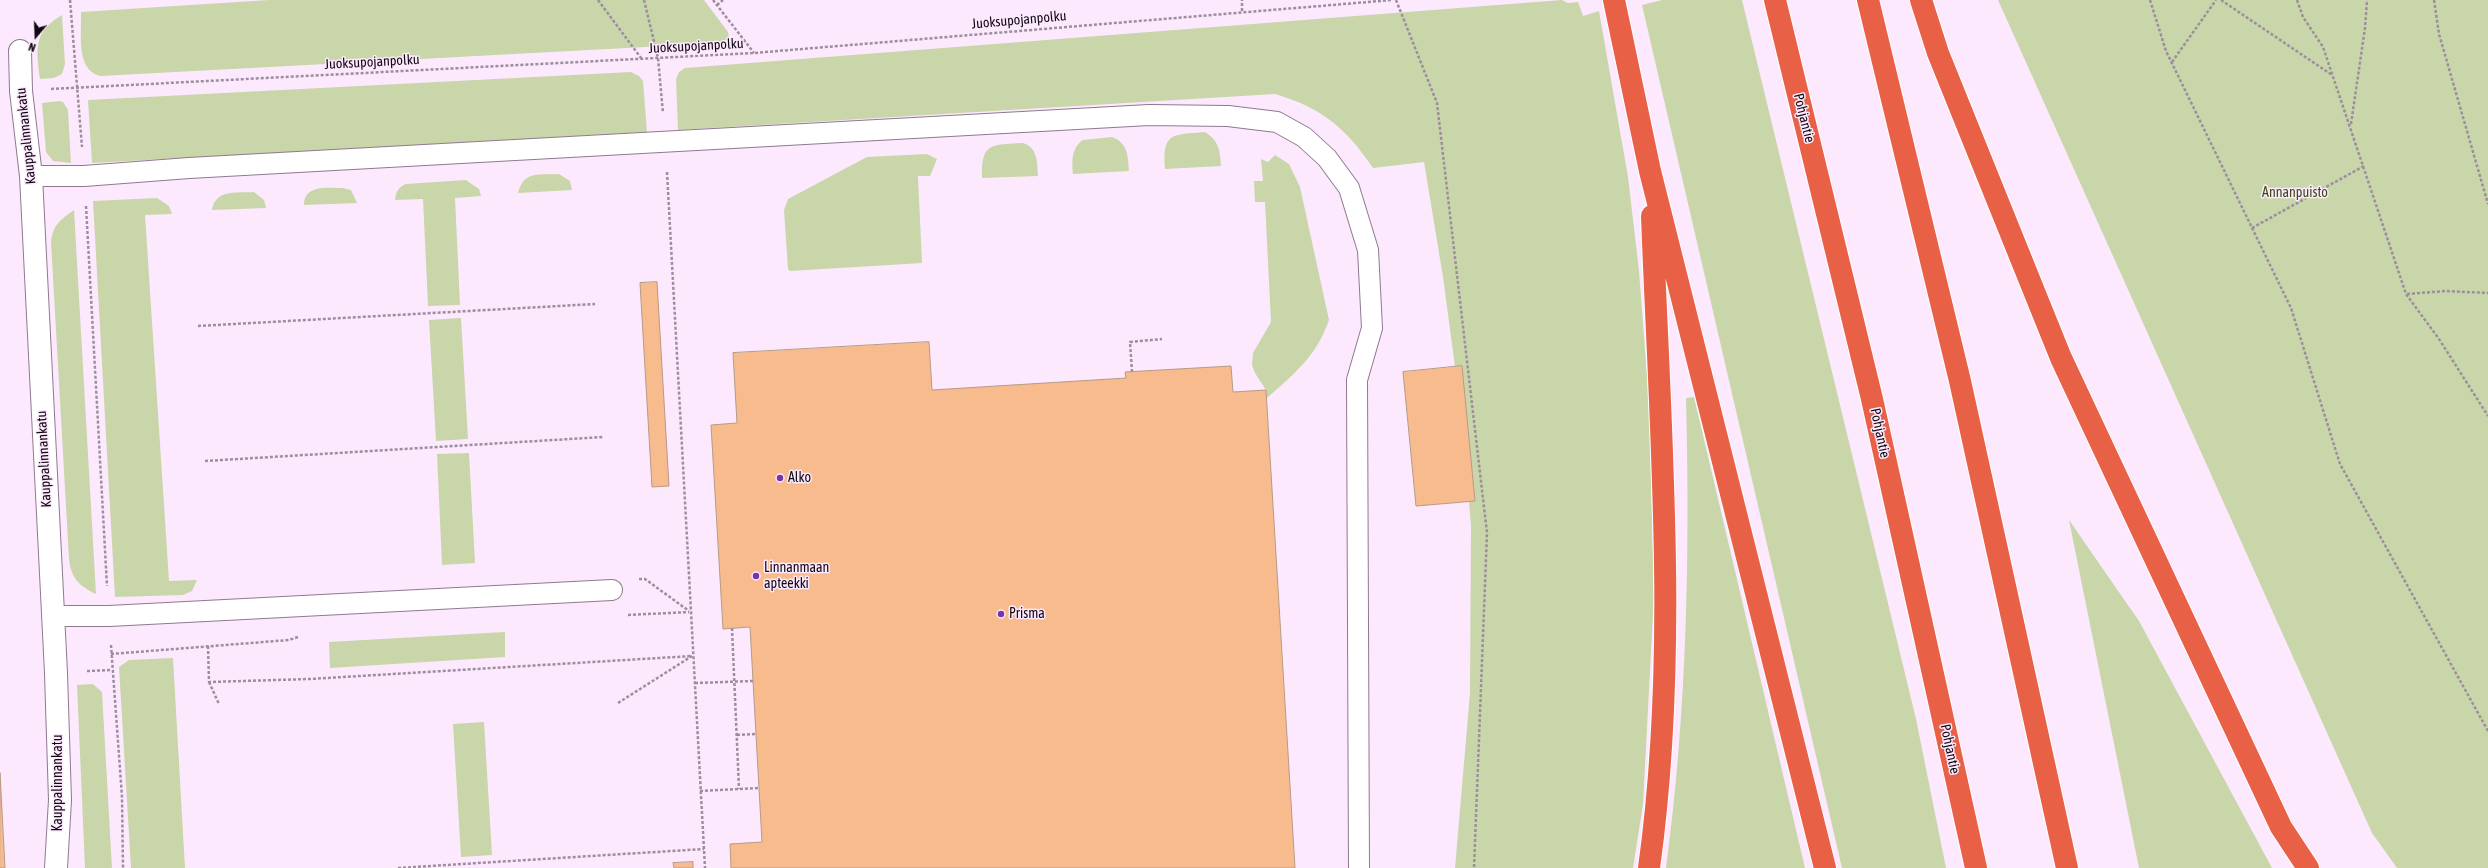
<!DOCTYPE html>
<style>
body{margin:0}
#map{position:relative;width:2488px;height:868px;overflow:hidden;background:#fde9fe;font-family:"Asap Condensed",sans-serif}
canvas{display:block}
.north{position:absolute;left:16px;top:16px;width:40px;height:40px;-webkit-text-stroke:3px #fde9fe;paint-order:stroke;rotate:199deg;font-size:11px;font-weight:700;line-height:16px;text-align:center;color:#100911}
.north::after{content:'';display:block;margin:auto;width:14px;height:18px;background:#100911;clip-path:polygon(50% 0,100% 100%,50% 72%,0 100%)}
</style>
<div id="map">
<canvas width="2488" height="868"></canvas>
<div class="north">N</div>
</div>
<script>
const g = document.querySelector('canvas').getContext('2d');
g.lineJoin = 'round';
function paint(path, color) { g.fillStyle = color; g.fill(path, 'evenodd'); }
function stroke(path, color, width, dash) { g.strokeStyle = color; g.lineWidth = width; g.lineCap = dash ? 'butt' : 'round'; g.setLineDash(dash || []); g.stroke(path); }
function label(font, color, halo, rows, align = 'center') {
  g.font = font + ' "Asap Condensed",sans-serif'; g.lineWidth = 3; g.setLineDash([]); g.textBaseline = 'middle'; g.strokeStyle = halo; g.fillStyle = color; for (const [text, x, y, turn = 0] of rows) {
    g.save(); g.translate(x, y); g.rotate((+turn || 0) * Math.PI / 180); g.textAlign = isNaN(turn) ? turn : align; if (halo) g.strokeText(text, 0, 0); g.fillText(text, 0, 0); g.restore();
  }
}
paint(new Path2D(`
 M269,0H704L728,32L729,38L721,43L100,76C75,70 82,32 81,12Z
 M1562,0L1568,3L1578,2L1583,16L1599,11L1628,177L1639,271L1649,401L1654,595L1643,804L1633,868H1455L1470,693L1471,526L1469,502L1475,501L1462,366L1455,367L1443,277L1424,162L1373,168C1346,128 1322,108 1275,94L678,130L676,79L679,72L685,68Z
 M1662,0H1742L1916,719L1946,868H1842L1642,5Z
 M1998,0H2488V868H2397L2372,833Z
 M62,15L65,64L62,74L54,78L40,79C36,49 33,32 62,15Z
 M631,72L639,76L643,81L647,132L92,163L88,100Z
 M59,101L63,102L68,110L71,163L53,161L46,152L42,103Z
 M1205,132C1219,141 1220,150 1221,166L1165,169C1162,132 1172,135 1205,132Z
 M1112,137C1128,143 1128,156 1129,171L1073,174C1072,162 1071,148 1083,140Z
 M1023,143C1038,148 1037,162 1038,176L982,178C981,142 991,145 1023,143Z
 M927,154L937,159L930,176H918L922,263L790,271L788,269L784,210L788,199L867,157Z
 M1275,155L1289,164L1300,187L1329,320C1316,357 1295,373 1267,398L1266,390L1255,373L1252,365L1253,353L1271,322L1265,202H1255L1254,181H1263L1261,159L1268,162Z
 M559,174L570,181L572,190L518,193C524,170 539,175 559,174Z
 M466,180L479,189L481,196L455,198L460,305L428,306L423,199L395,200C396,192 398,187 406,184Z
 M343,188L351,190L357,203L304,205C304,184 328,188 343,188Z
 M254,192L264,200L266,208L212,210C215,189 237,193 254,192Z
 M157,198L169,206L172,214L145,215L169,581L197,580L192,591L183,595L115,597L93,201Z
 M74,210L96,594C79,586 71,578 69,559L51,242C53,225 60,220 74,210Z
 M461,318L468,439L436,441L429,320Z
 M1694,397L1805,868H1666C1687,712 1690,555 1686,398Z
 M469,453L475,563L442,565L437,454Z
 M2069,520L2139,621L2272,868H2139Z
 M505,632V657L330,668L329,642Z
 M173,658L185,868H131L119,667L129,660Z
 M93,684L102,692L112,868H85L77,685Z
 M484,722L492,855L461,857L453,724Z`), '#c9d6a9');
const building = new Path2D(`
 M657,282L669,486L652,487L640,283Z
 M929,342L932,390L1126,378L1125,372L1231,366L1233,392L1266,390L1295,868H731L730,844L762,842L750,627L723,629L711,425L737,423L733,353Z
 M1462,366L1475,501L1416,506L1403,372Z
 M0,773L5,868H0Z
 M693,862V868H674L673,863Z`);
paint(building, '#f8bb8e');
stroke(building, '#b69a87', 1);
const service = new Path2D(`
 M31,176H84L189,168L1149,115L1228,116L1277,122L1304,137L1327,158L1349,188L1368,250L1372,328L1357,380L1359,868
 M53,616H109L612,590`);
const minor = new Path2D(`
 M20,51L21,91L31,176L56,673L60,800L56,868`);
const motorway = new Path2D(`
 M1614,0L1650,171L1825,868
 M1775,0L1872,399L1976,868
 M1868,0L1960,381L2067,868
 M1921,0L1938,53L2061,358L2281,827L2308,868
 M1649,868C1679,653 1660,433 1652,216`);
stroke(service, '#8f7990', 22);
stroke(minor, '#8f7990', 24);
stroke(motorway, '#fff', 24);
stroke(new Path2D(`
 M70,0L82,147
 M598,0L641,58
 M644,0L658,58L663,113
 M713,0L754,53
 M1396,0L1437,103L1487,533L1474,868
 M2150,0L2166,51L2291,308L2340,464L2488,731
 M2221,0L2332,75
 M2297,0L2303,17L2323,47L2406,294L2439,339L2488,416
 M2434,0L2439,34L2488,204
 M717,5L723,0
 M1242,11V0
 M2172,62L2216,0
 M51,89L754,53L1392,0
 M2351,124L2365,28L2367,0
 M667,172L705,868
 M86,206L107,586
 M2252,228L2364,166
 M2407,294L2446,291L2488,293
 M198,326L595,304
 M1132,372L1130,342L1162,339
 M205,461L603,437
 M639,579H645L689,611
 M628,615L689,612
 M732,628L739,789
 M111,645L122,797L123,868
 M208,646L209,682L310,679L692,656
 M111,654L289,640L298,637
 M87,671L112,670
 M209,682L219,704
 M695,683L753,681
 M618,703L692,656
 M737,735L756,734
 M700,791L759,788
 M398,868L704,849`), '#9d8e9e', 2.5, [3, 2]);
stroke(service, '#fff', 20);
stroke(minor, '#fff', 22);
stroke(motorway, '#e86146', 22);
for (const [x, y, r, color] of [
 [780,478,4,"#7734a8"],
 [756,576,4,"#7734a8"],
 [1001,614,4,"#7734a8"]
]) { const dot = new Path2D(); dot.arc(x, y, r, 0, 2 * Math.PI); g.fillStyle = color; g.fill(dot); stroke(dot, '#fde9fe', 1.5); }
label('14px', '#100911', '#fde9fe', [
 ["Juoksupojanpolku",1019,20,-5],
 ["Juoksupojanpolku",696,46,-3],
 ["Juoksupojanpolku",372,62,-3],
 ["Pohjantie",1804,118,76],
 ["Kauppalinnankatu",26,136,-96],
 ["Pohjantie",1880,433,78],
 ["Kauppalinnankatu",44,459,-93],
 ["Pohjantie",1950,749,78],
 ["Kauppalinnankatu",58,783,-90]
]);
label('14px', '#3d4816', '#fde9fe', [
 ["Annanpuisto",2295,193]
]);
label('14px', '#100911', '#fde9fe', [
 ["Alko",788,478],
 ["Linnanmaan",764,568],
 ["apteekki",764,584],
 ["Prisma",1009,614]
], 'left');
</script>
